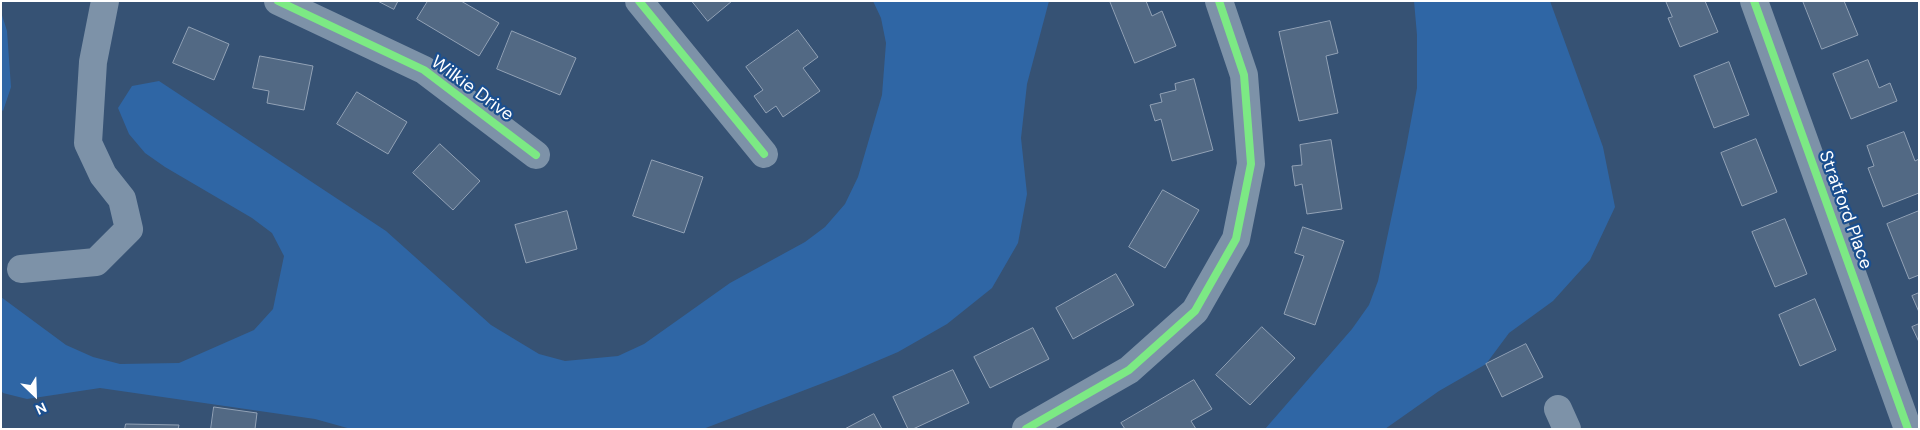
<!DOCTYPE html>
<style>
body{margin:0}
#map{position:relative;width:1920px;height:430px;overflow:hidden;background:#365274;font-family:"DM Sans",sans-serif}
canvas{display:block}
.frame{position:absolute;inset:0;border:2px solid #fff;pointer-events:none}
.north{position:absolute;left:10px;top:370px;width:50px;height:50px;-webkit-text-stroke:4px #1b4f8f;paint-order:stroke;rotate:156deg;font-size:14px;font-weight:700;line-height:20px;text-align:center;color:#fff}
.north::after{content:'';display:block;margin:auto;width:18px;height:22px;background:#fff;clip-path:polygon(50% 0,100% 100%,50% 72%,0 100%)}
</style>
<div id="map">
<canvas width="1920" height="430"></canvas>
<div class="frame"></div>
<div class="north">N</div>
</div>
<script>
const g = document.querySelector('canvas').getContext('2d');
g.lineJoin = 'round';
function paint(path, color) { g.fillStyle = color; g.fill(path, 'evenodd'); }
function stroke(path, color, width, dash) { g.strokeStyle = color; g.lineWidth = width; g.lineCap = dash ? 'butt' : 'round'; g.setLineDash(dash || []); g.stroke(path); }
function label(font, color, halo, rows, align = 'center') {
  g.font = font + ' "DM Sans",sans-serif'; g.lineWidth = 4.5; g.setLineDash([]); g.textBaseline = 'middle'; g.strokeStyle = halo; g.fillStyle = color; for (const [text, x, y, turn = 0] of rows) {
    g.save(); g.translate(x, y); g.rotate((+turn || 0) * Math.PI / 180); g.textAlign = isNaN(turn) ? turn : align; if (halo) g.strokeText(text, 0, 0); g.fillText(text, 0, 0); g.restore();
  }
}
paint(new Path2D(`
 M873,1H1049L1027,84L1021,138L1027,194L1018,243L992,288L947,324L898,352L844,375L703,429H351L315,419L100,388L27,399L3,393L1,390V297L66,345L93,357L120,364L179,363L254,330L273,309L284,256L272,233L252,218L165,167L145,153L129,134L118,108L132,86L159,81L386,231L491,325L539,354L565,361L618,356L644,344L730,283L805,242L825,227L845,204L858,177L882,95L886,43L881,18Z
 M1414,1H1550L1603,147L1615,207L1590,260L1553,301L1509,333L1486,364L1439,391L1385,429H1265L1352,329L1369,305L1378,281L1406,148L1417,88V35Z
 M1,12L7,31L11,87L3,111L1,109Z`), '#2f66a5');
const building = new Path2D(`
 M378,1H398L394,9Z
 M428,1H461L499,23L479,56L417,19Z
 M692,1H732L708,21Z
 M1110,1H1146L1152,16L1162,11L1176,46L1135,63Z
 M1666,1H1705L1718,32L1680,47L1668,18L1672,17Z
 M1803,1H1844L1858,35L1822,49Z
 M1330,21L1338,53L1326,56L1338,113L1299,121L1279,32Z
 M189,27L229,44L214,80L173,63Z
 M798,30L818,57L803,68L820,91L783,117L776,106L766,113L754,96L763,90L746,67Z
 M512,31L576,58L560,95L497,69Z
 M260,56L313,66L304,110L267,103L269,91L253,88Z
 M1868,60L1879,88L1890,83L1897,101L1851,119L1833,74Z
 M1729,62L1749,115L1714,128L1694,76Z
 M1194,79L1213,150L1172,161L1161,119L1155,121L1150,105L1162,102L1160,94L1176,90L1175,84Z
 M357,92L407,122L388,154L337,124Z
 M1904,132L1915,161L1919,159V193L1883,207L1868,168L1874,166L1867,146Z
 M1756,139L1777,192L1742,206L1721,153Z
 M1331,140L1342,209L1307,214L1302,184L1295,186L1292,166L1302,165L1300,145Z
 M440,144L480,181L453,210L413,173Z
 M652,160L703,177L684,233L633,216Z
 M1163,190L1199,210L1165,268L1129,247Z
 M567,211L577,249L526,263L515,225Z
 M1919,211V275L1909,279L1887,224Z
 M1785,219L1807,274L1775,287L1752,232Z
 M1303,227L1344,241L1315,325L1284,314L1304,256L1295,253Z
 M1116,274L1134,305L1073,339L1056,308Z
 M1919,293V312L1912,296Z
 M1815,299L1836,350L1800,366L1779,315Z
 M1919,324V342L1912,327Z
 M1262,327L1295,358L1250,405L1216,375Z
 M1033,328L1049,359L990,388L974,357Z
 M1526,344L1543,377L1502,397L1486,364Z
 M953,370L969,403L913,429H908L893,397Z
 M1194,380L1212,409L1191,421L1196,429H1125L1121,423Z
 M214,407L257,413L255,429H211Z
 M874,414L882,429H845Z
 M126,424L179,425L178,429H125Z`);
paint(building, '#526984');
stroke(building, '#92a2b6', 1);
stroke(new Path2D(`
 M278,1L424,70L536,155
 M639,1L764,154
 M1754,1L1908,429
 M21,269L96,262L129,229L122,199L103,175L88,143L93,62L105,1
 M1558,409L1567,429
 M1026,429L1129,370L1195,311L1236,239L1251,164L1244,75L1219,1`), '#7d92a8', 28);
stroke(new Path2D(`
 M278,1L424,70L536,155
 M639,1L764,154
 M1754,1L1908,429
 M1026,429L1129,370L1195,311L1236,239L1251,164L1244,75L1219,1`), '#7ce984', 8);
label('18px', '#fff', '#1b4f8f', [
 ["Wilkie Drive",472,89,36],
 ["Stratford Place",1845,210,70]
]);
</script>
